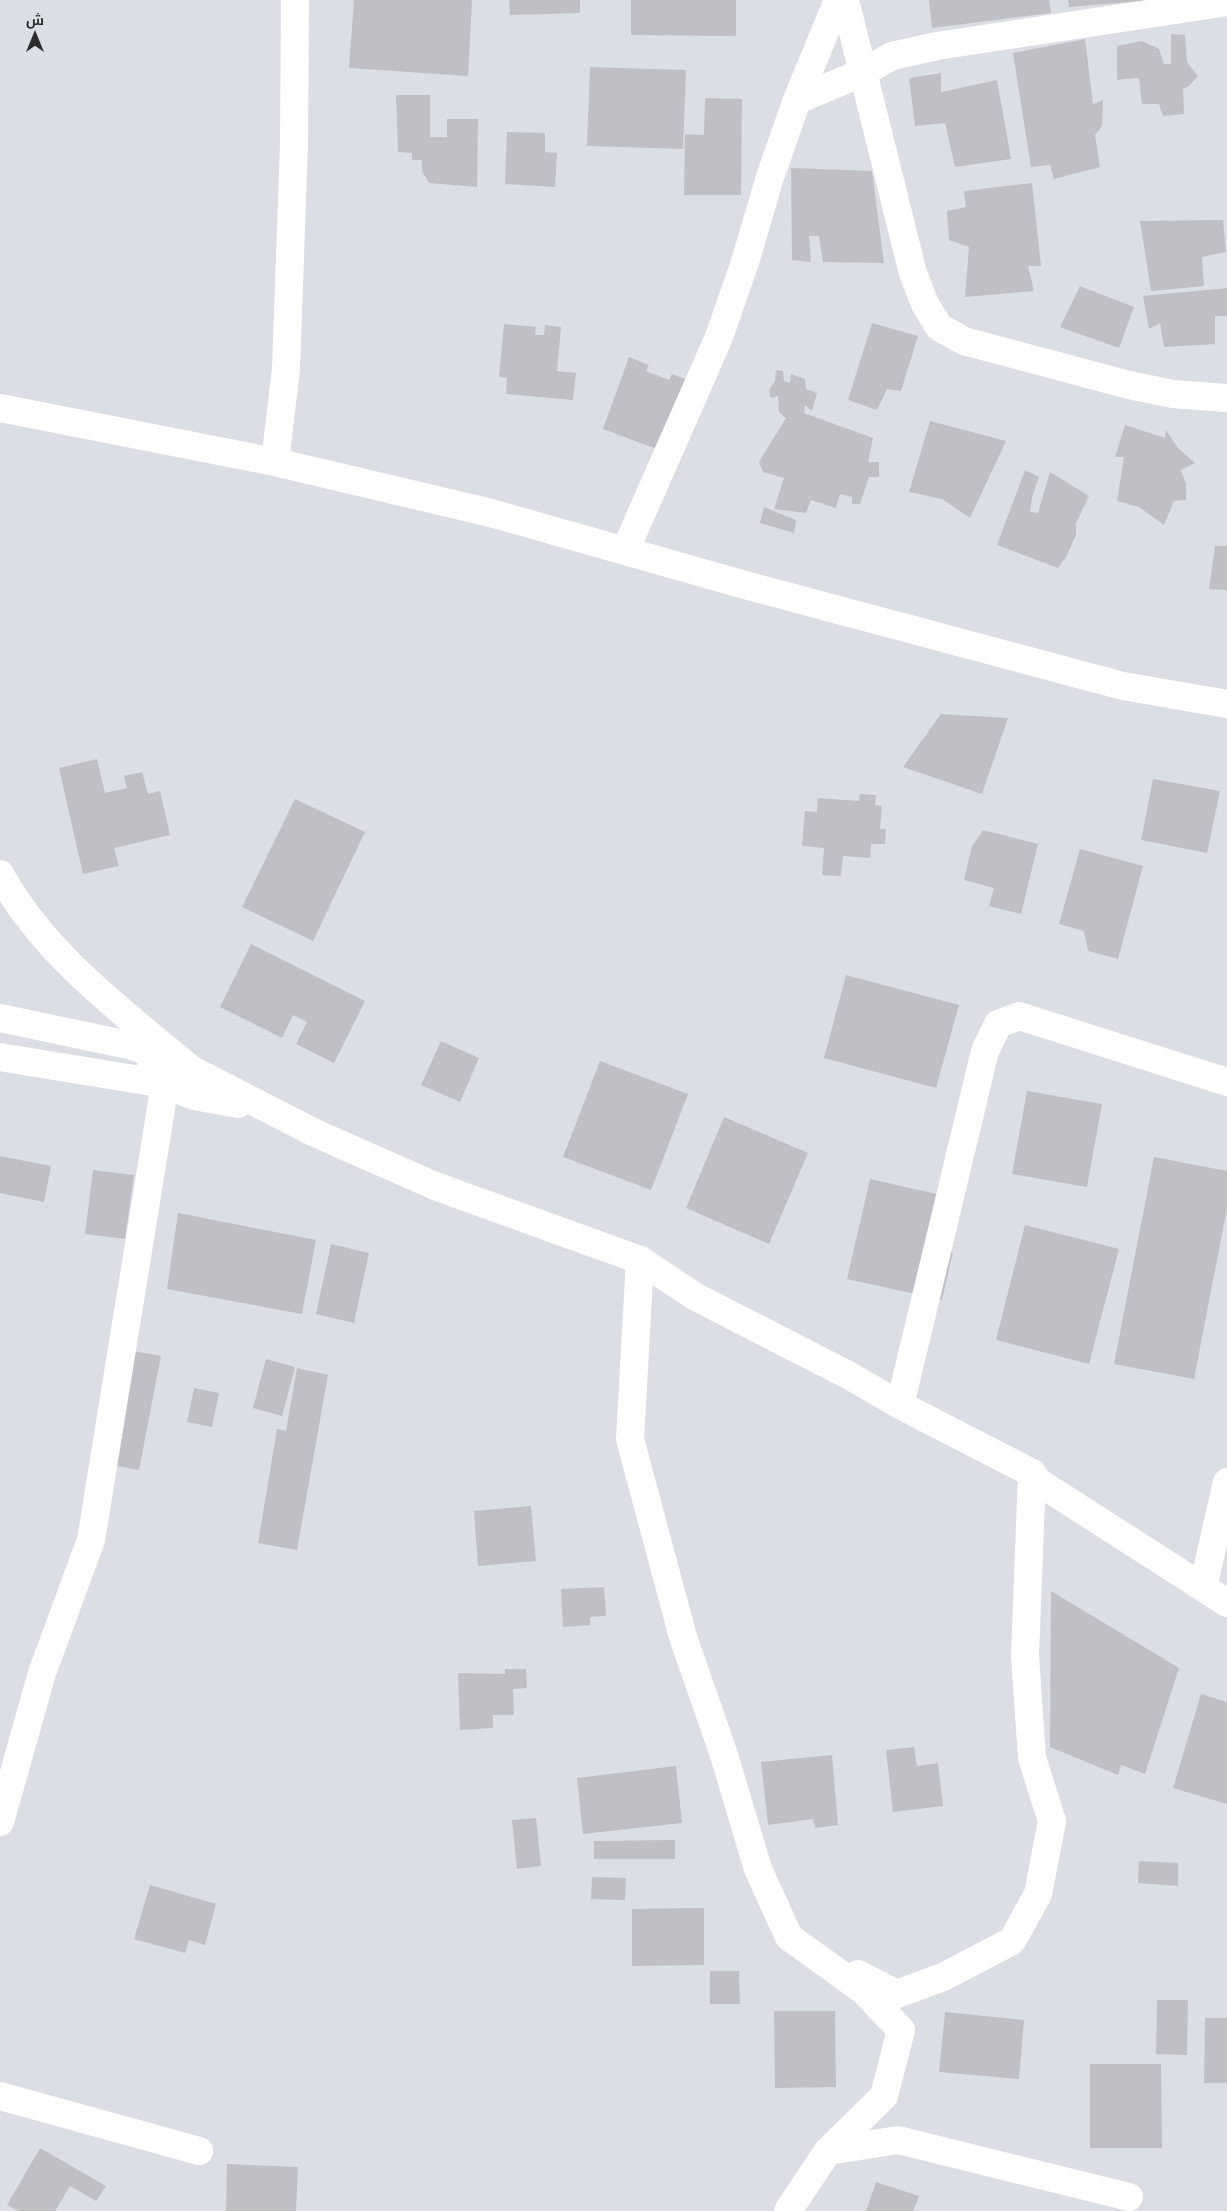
<!DOCTYPE html>
<meta charset="utf-8">
<style>
body{margin:0}
#map{position:relative;width:1227px;height:2211px;overflow:hidden;background:#dbdee4;font-family:"IBM Plex Serif",Cairo,serif}
canvas{display:block}
.north{position:absolute;left:10px;top:10px;width:50px;height:50px;-webkit-text-stroke:4px #dbdee4;paint-order:stroke;rotate:0deg;font-size:14px;font-weight:700;line-height:20px;text-align:center;color:#2b2c2e}
.north::after{content:'';display:block;margin:auto;width:18px;height:22px;background:#2b2c2e;clip-path:polygon(50% 0,100% 100%,50% 72%,0 100%)}
</style>
<div id="map">
<canvas width="1227" height="2211"></canvas>
<div class="north">ش</div>
</div>
<script>
const g = document.querySelector('canvas').getContext('2d');
g.lineJoin = 'round';
function paint(path, color) { g.fillStyle = color; g.fill(path, 'evenodd'); }
function stroke(path, color, width, dash) { g.strokeStyle = color; g.lineWidth = width; g.lineCap = dash ? 'butt' : 'round'; g.setLineDash(dash || []); g.stroke(path); }
paint(new Path2D(`
 M354,0H472L468,76L349,68Z
 M509,0H580V13L510,15Z
 M631,0H736V36L631,35Z
 M929,0H1049L1051,13L932,28Z
 M1068,0H1142V1L1069,7Z
 M1171,34L1185,35L1187,62L1198,76L1189,86L1183,89L1184,114L1163,116L1159,104H1142L1139,78L1117,80V46L1142,41L1159,49L1164,64H1171Z
 M1085,39L1093,104L1103,100L1102,126L1095,135L1100,167L1054,179L1050,165L1031,167L1013,53Z
 M590,67L686,70L683,149L587,146Z
 M941,73V92L997,80L1011,159L955,167L945,123L915,126L909,78Z
 M396,95H430V137H447V119H478L477,187L429,183L422,171V160H412V153L398,152Z
 M705,98L742,99L741,195H684L685,134L704,135Z
 M507,132L545,133V152L557,153L555,187L505,184Z
 M791,168L872,171L884,263L823,262L819,236H809L811,262L792,260Z
 M1032,183L1041,266H1028L1034,291L965,297L969,247L949,240L947,211L966,207L964,191Z
 M1223,220L1226,252L1202,257L1204,286L1151,291L1140,221Z
 M1080,286L1134,307L1119,348L1060,327Z
 M1227,288V316H1215V344L1164,347L1160,323L1149,329L1143,296Z
 M872,323L918,336L901,391L887,389L877,410L848,400Z
 M504,324L536,327L535,335H544L545,325L561,327L557,371L576,373L573,400L506,394L507,378L499,377Z
 M629,357L649,365L646,371L669,380L672,374L688,380L662,451L603,429Z
 M776,370L783,371L784,381L790,383L791,374L805,379L806,389L817,393L812,411L805,405L804,413L873,438L868,462H879V477H869L860,504H852V497L840,494L836,508L811,500L806,513L774,509L784,478L763,472L759,462L786,418L779,412L778,396L771,398L769,390L775,381Z
 M930,421L1006,441L970,518L942,499L909,492Z
 M1125,425L1165,438L1166,430L1178,448L1195,463L1181,470L1186,484V500L1174,501L1164,525L1139,507L1117,501L1124,457H1115Z
 M1025,470L1039,477L1032,497L1030,512L1038,513L1050,472L1089,496L1076,523V535L1066,557L1058,568L997,545Z
 M764,507L796,520L794,533L760,523Z
 M1215,546H1227V590L1209,589Z
 M941,714L1008,718L982,794L903,767Z
 M97,759L105,793L127,788L124,776L142,772L148,794L160,791L170,835L114,848L119,866L83,874L59,768Z
 M1153,779L1220,791L1207,853L1141,840Z
 M860,794L876,795L875,805L882,806L880,829H886L885,844H871L870,858L843,856L841,876L822,875L824,848L802,846L805,811L817,812L818,798L859,801Z
 M295,799L365,832L313,941L242,907Z
 M983,830L1038,844L1021,914L989,906L994,888L964,880L972,846Z
 M1080,849L1143,866L1118,959L1088,951L1084,931L1059,924Z
 M251,944L365,1001L334,1063L296,1044L307,1022L293,1015L282,1038L220,1007Z
 M846,975L959,1005L936,1088L824,1058Z
 M441,1041L479,1058L460,1102L421,1085Z
 M600,1061L688,1094L651,1190L563,1157Z
 M1027,1091L1102,1104L1087,1187L1012,1174Z
 M724,1117L808,1153L769,1244L686,1208Z
 M0,1156L51,1166L44,1202L0,1193Z
 M1154,1157L1227,1171V1208L1194,1379L1114,1364Z
 M93,1170L134,1175L125,1239L85,1234Z
 M870,1179L941,1195L930,1247L953,1252L942,1300L847,1279Z
 M178,1213L316,1240L302,1314L167,1289Z
 M1025,1225L1119,1249L1089,1364L996,1340Z
 M331,1244L369,1253L354,1323L316,1314Z
 M133,1351L161,1356L139,1470L111,1465Z
 M266,1359L295,1367L282,1416L253,1408Z
 M297,1368L328,1375L297,1550L258,1543L277,1429L286,1431Z
 M194,1388L219,1393L212,1427L187,1422Z
 M531,1506L536,1561L478,1566L474,1511Z
 M604,1587L606,1616L590,1617V1625L563,1627L561,1589Z
 M1051,1591L1179,1668L1145,1774L1121,1765L1118,1775L1050,1747Z
 M505,1669H526L527,1688L513,1689L514,1715H493V1728L460,1730L458,1673L505,1674Z
 M1201,1694L1227,1702V1804L1173,1788Z
 M914,1747L917,1766L938,1763L943,1806L893,1812L886,1750Z
 M832,1755L838,1825L815,1828L813,1819L768,1825L761,1762Z
 M676,1766L682,1823L583,1834L577,1778Z
 M536,1818L541,1866L517,1869L512,1820Z
 M675,1840V1859H594V1841Z
 M1139,1861L1178,1863V1886L1138,1883Z
 M592,1877L626,1878L625,1900L591,1899Z
 M150,1885L216,1904L205,1945L189,1940L185,1953L134,1939Z
 M704,1908V1965L632,1966V1909Z
 M710,1971H739L740,2004H710Z
 M1157,2000H1188L1187,2055L1156,2054Z
 M774,2011H835L836,2087L775,2088Z
 M945,2012L1024,2020L1019,2079L939,2072Z
 M1205,2018H1227V2083H1204Z
 M1090,2064H1161L1162,2148H1090Z
 M40,2148L106,2186L96,2201L70,2186L55,2211H19L7,2205Z
 M227,2164L298,2167L296,2211H226Z
 M876,2182L919,2196L913,2211H866Z`), '#bec0c6');
stroke(new Path2D(`
 M845,0L913,273L925,304L939,327L964,341L1129,385L1173,394L1227,398
 M797,100L864,72L892,56L937,46L1227,2
 M0,408L275,462L491,513L745,585L1123,686L1227,704
 M275,462L286,369L294,144L295,0
 M625,551L719,337L745,262L770,177L797,100L838,0
 M640,1260L630,1439L683,1637L724,1755L758,1869L789,1937L864,1991L901,2030L884,2096L828,2151L788,2211
 M900,1405L985,1051L998,1024L1019,1016L1227,1082
 M1203,1587L1227,1482
 M0,1822L42,1673L91,1540L165,1084L151,1067
 M858,1974L897,1994L943,1977L1012,1941L1038,1894L1052,1821L1032,1758L1025,1656L1032,1473
 M0,2096L199,2151
 M828,2151L898,2140L1129,2197`), '#fff', 28);
stroke(new Path2D(`
 M0,874C43,953 119,1009 187,1066`), '#fff', 28);
stroke(new Path2D(`
 M0,1018L133,1046L194,1071L315,1133L435,1186L640,1260L696,1297L850,1376L900,1405L1032,1473L1037,1481L1227,1603
 M0,1057L165,1084L194,1096L238,1104`), '#fff', 28);
</script>
